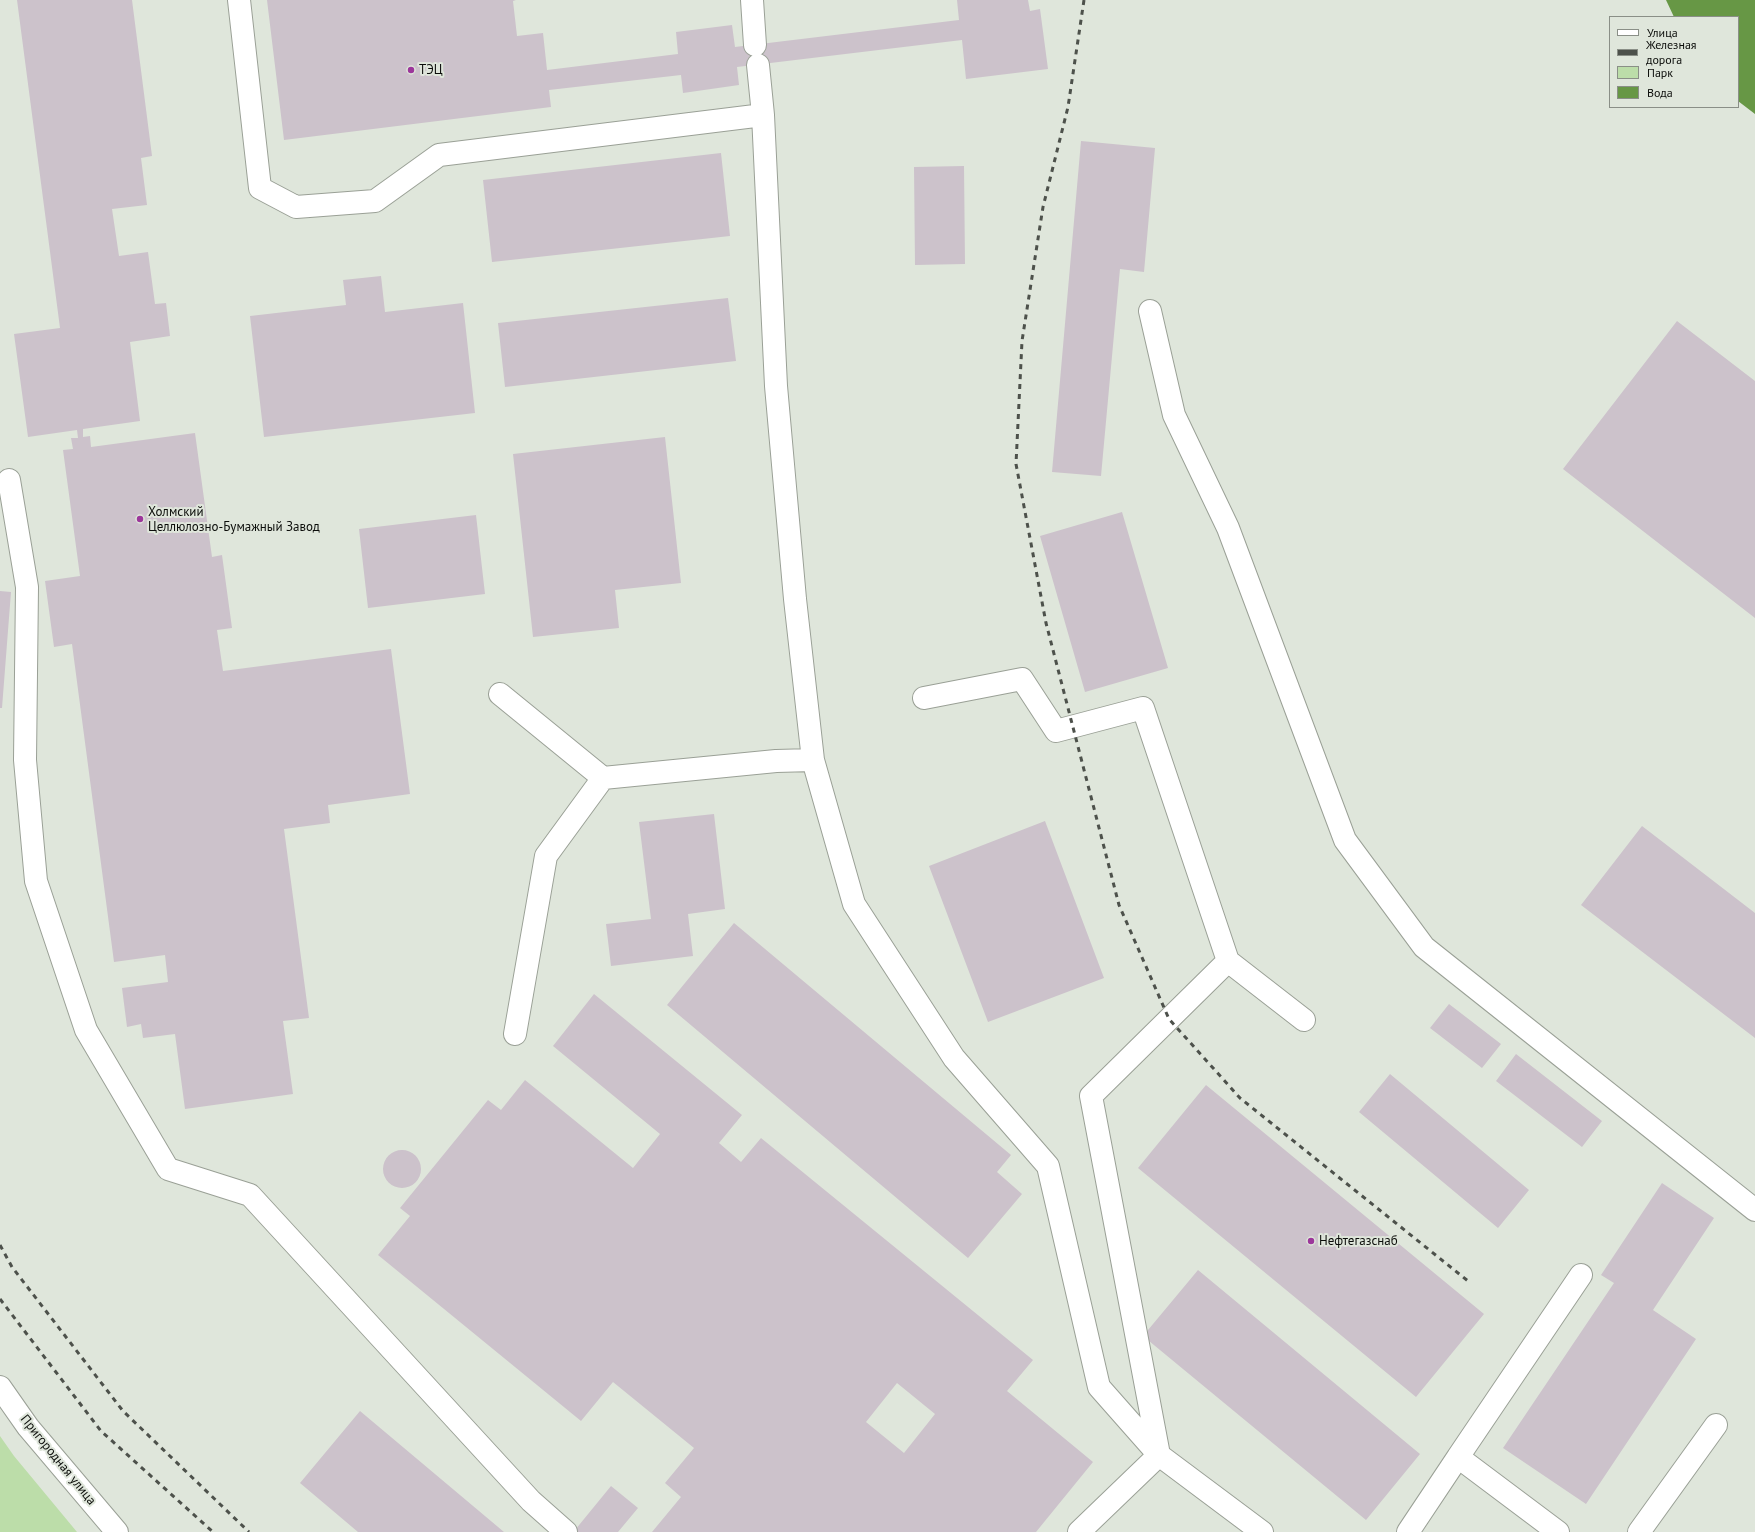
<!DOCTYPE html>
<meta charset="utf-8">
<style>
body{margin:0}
#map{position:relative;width:1755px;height:1532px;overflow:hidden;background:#dfe6db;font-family:"PT Sans",sans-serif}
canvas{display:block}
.legend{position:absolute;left:1609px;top:16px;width:130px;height:92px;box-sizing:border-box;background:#dfe6db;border:1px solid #8a8f87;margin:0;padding:5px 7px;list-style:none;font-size:12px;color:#0b0d0a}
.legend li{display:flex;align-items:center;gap:8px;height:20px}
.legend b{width:20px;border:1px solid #8a8f87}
</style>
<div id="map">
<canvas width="1755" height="1532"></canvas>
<ul class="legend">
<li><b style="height:5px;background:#fff"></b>Улица</li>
<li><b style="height:5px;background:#4d514b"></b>Железная дорога</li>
<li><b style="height:11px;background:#bcdda9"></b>Парк</li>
<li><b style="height:11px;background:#679745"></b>Вода</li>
</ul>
</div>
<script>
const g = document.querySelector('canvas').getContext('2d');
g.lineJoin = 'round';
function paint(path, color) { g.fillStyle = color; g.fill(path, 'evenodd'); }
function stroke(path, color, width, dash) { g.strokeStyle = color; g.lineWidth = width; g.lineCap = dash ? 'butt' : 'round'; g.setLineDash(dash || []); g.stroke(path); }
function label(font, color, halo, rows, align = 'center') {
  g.font = font + ' "PT Sans",sans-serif'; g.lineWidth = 4; g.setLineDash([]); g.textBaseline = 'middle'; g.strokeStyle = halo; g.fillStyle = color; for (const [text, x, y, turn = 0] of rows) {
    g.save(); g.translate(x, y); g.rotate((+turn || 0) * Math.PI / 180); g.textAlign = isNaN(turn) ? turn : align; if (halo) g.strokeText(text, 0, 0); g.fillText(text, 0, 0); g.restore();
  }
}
paint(new Path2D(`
 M0,1436L14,1456L77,1532H0Z`), '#bcdda9');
paint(new Path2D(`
 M1666,0H1755V114L1738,101V17H1674Z`), '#679745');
paint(new Path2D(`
 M17,0H132L152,156L141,158L147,205L112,209L119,256L148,252L155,304L166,303L170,336L130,342L140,421L83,429V437L90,436L91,447L195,433L212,557L222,555L232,628L217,630L223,671L391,649L410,794L328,805L330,823L284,829L309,1018L283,1021L293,1094L185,1109L175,1034L143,1038L141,1024L127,1027L122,988L168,982L165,955L114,962L72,644L54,647L45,581L80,576L63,450L73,449L71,438H78L77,430L28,437L14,334L60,328Z
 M267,0H516L513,1L517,36L543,33L547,70L678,54L676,32L732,25L735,47L959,20L957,0H1028L1030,11L1040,9L1048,69L966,79L962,40L737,67L739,85L683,93L681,75L549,90L551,107L284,140Z
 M1081,141L1155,148L1144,272L1120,269L1101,476L1052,472Z
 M721,153L730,236L492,262L483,180Z
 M964,166L965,264L915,265L914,167Z
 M381,276L385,312L463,303L475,413L264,437L250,316L346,305L343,280Z
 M728,298L736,361L505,387L498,323Z
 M1677,321L1755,381V618L1563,469Z
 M665,437L681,583L615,590L619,628L533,637L513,454Z
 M1122,512L1168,668L1085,692L1040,536Z
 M476,515L485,594L368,608L359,529Z
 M0,591L11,592L2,708H0Z
 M714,814L725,909L688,914L693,956L611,966L606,924L651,919L639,822Z
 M1045,821L1104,978L988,1022L929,866Z
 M1642,826L1755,913V1038L1581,905Z
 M734,923L1011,1155L997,1172L1022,1194L968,1258L667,1005Z
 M594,994L742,1115L719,1143L741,1162L761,1138L1033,1360L1007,1391L1093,1462L1036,1532H652L681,1497L665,1483L694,1448L613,1382L581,1421L378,1255L410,1216L400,1208L488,1100L501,1110L525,1080L633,1168L660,1134L553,1046ZM897,1383L935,1414L904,1453L866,1422Z
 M1449,1004L1501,1044L1482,1068L1430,1028Z
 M1516,1054L1602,1121L1582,1147L1496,1081Z
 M1390,1074L1529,1190L1498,1228L1359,1112Z
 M1206,1085L1484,1314L1416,1397L1138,1168Z
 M383 1169a19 19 0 1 1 38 0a19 19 0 1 1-38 0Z
 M1662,1183L1714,1218L1653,1310L1696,1339L1586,1504L1503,1448L1614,1283L1601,1275Z
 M1198,1270L1420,1454L1366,1520L1143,1336Z
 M360,1411L504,1532H358L300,1483Z
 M611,1486L638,1508L618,1532H578L575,1530Z`), '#ccc2cb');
const minor = new Path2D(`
 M239,0L260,188L296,207L375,201L439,155L763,115
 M752,0L755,45
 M758,65L763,115L776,386L795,599L813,760L854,904L954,1058L1048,1166L1099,1387L1159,1455L1262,1532
 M1150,311L1174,415L1228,528L1345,840L1424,947L1755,1210
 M9,480L27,587L25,760L36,881L86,1030L168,1169L250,1195L531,1501L566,1532
 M500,694L603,778L776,761L813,760
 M924,698L1022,679L1056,731L1143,708L1228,961L1304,1020
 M515,1034L546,856L603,778
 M1079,1532L1159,1455L1091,1096L1228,961
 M1408,1532L1458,1457
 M1558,1532L1458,1457L1581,1275
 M1639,1532L1716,1425`);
const major = new Path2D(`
 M0,1387L28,1427L117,1532`);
stroke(minor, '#9aa096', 24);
stroke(major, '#9aa096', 24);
stroke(minor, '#fff', 22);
stroke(major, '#fff', 22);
stroke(new Path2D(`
 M1084,0L1068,107L1043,207L1022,341L1016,464L1046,623L1119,905L1169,1019L1240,1098L1468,1281
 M0,1245L12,1267L123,1411L249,1532
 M0,1299L101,1431L213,1532`), '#4d514b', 3, [5, 5]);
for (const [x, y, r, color] of [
 [411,70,4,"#9c369b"],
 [140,519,4,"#9c369b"],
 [1311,1241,4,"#9c369b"]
]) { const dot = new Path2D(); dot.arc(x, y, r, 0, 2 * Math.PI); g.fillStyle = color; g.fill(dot); stroke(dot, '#dfe6db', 1.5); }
label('13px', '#0b0d0a', '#dfe6db', [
 ["ТЭЦ",419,70],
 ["Холмский",148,512],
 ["Целлюлозно-Бумажный Завод",148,527],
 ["Нефтегазснаб",1319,1241]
], 'left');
label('13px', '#0b0d0a', '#dfe6db', [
 ["Пригородная улица",58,1460,51]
]);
</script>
